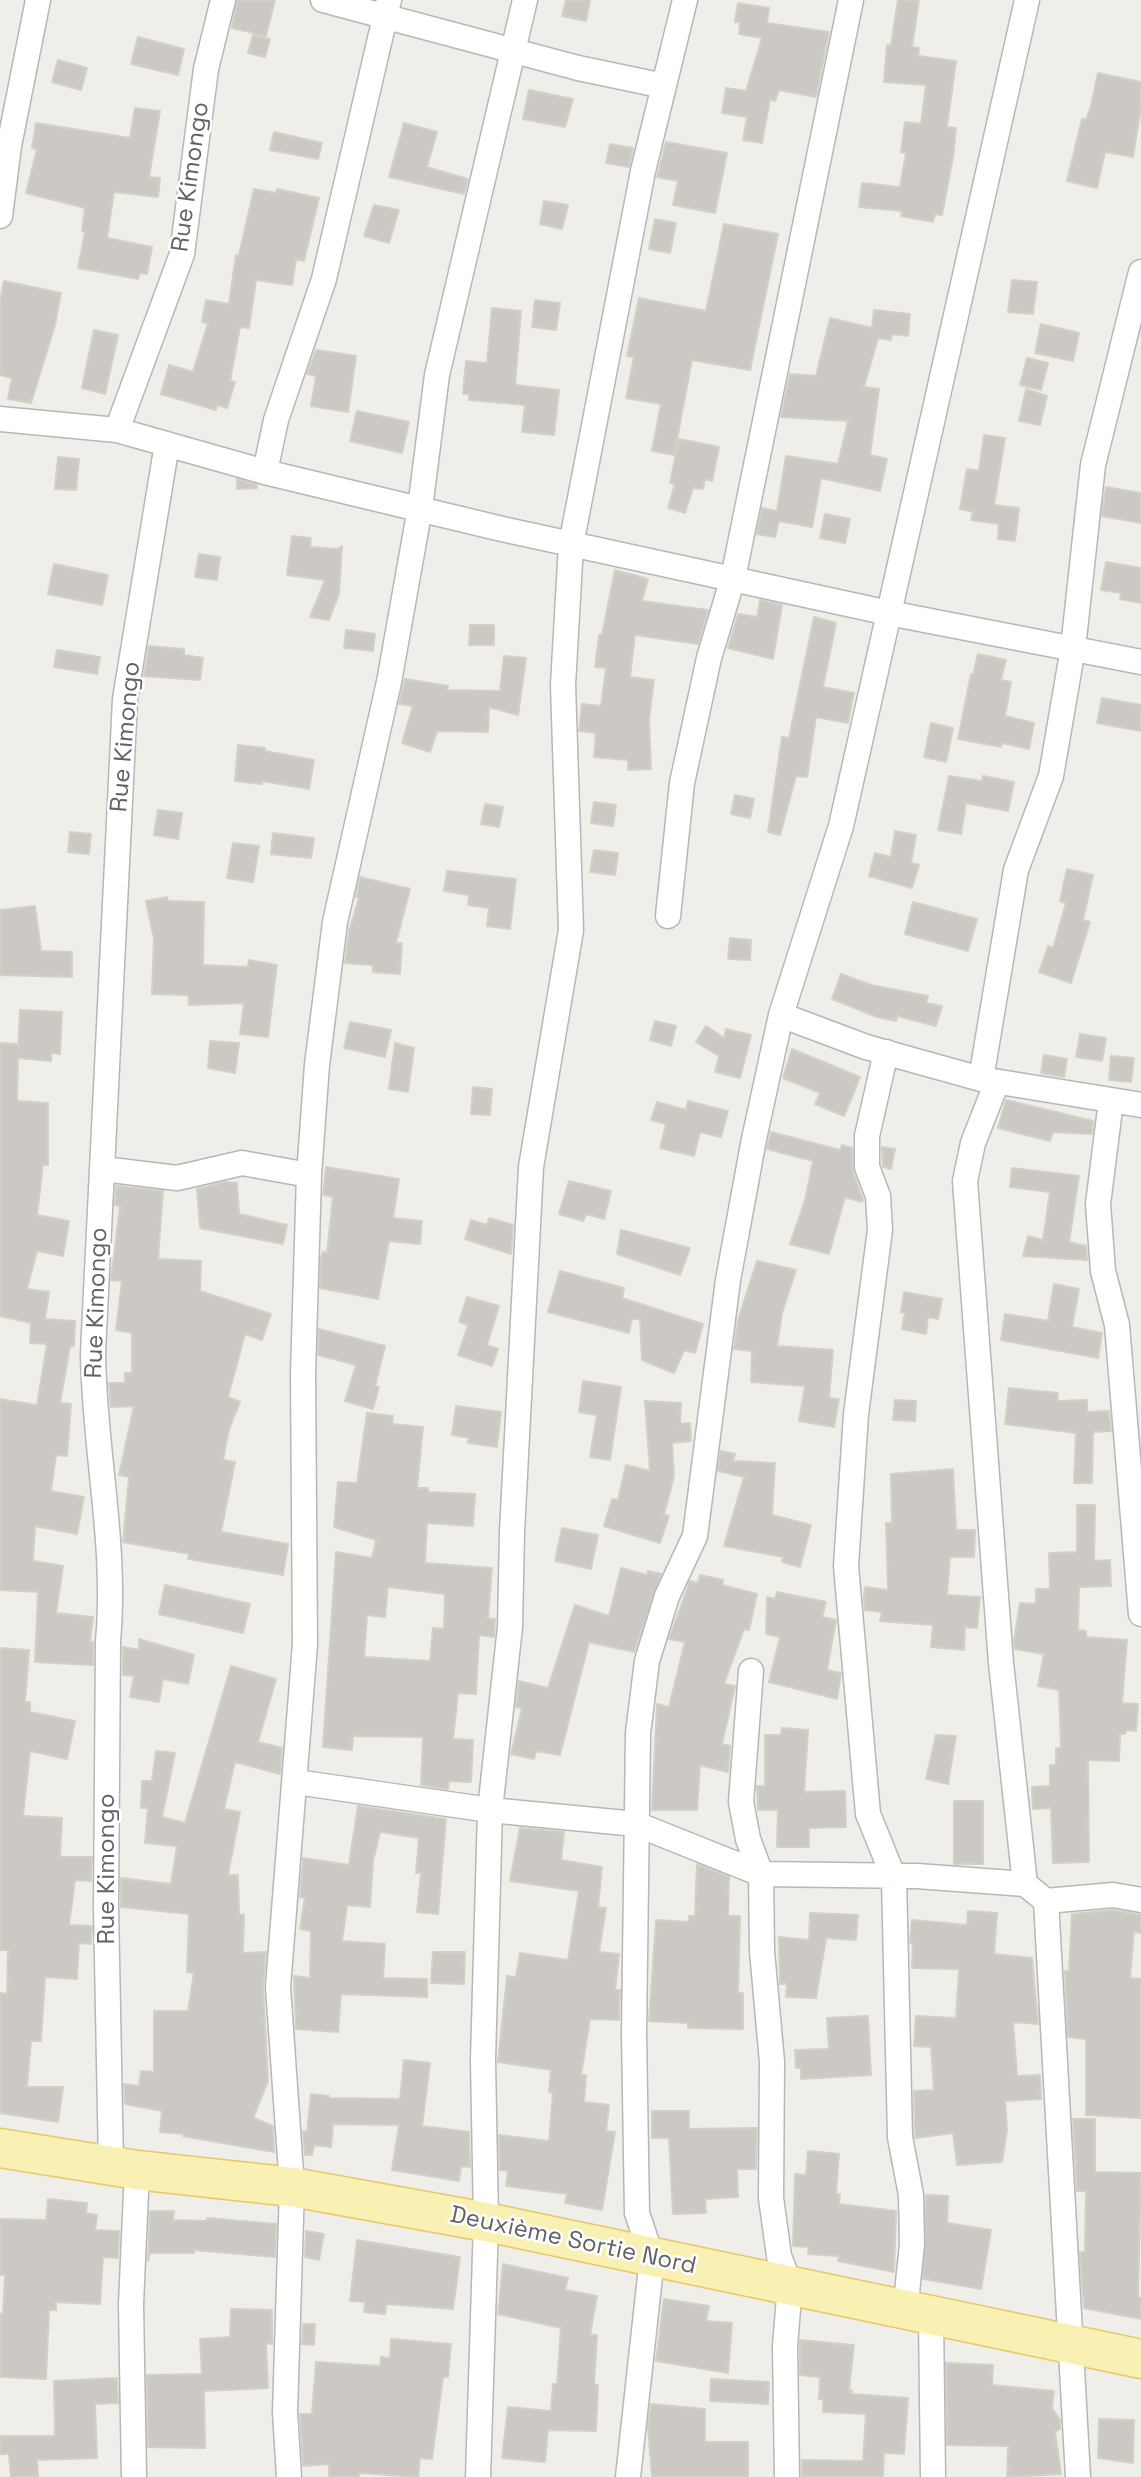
<!DOCTYPE html>
<meta charset="utf-8">
<style>
body{margin:0}
canvas{display:block;background:#f0eee8}
</style>
<canvas width="1141" height="2477"></canvas>
<script>
const g = document.querySelector('canvas').getContext('2d');
g.lineJoin = 'round';
function paint(path, color) { g.fillStyle = color; g.fill(path, 'evenodd'); }
function stroke(path, color, width, dash) { g.strokeStyle = color; g.lineWidth = width; g.lineCap = dash ? 'butt' : 'round'; g.setLineDash(dash || []); g.stroke(path); }
function label(font, color, halo, rows, align = 'center') {
  g.font = font + ' "Space Grotesk",sans-serif'; g.lineWidth = 5; g.setLineDash([]); g.textBaseline = 'middle'; g.strokeStyle = halo; g.fillStyle = color; for (const [text, x, y, turn = 0] of rows) {
    g.save(); g.translate(x, y); g.rotate((+turn || 0) * Math.PI / 180); g.textAlign = isNaN(turn) ? turn : align; if (halo) g.strokeText(text, 0, 0); g.fillText(text, 0, 0); g.restore();
  }
}
const building = new Path2D(`
 M237,0H275L266,36L232,28Z
 M566,0H590L586,21L562,16Z
 M898,0H919L912,47L919,48L918,56L956,61L947,127L956,128L953,157L942,215L935,214L933,222L901,216L902,211L859,207L862,183L900,187L906,153L901,152L905,122L921,124L926,85L884,82L887,45L891,46Z
 M738,3L769,8L767,23L829,32L816,97L779,90L775,101L770,99L762,143L743,140L747,117L722,113L726,88L746,91L762,38L739,34L740,22H735Z
 M253,35L270,39L265,57L248,53Z
 M138,37L184,49L178,75L131,64Z
 M58,60L87,68L81,90L52,82Z
 M1098,73L1141,82V106L1133,157L1105,152L1097,188L1067,181L1082,119L1086,120L1091,106Z
 M529,90L573,99L565,127L523,119Z
 M135,108L160,111L149,177L160,178L158,197L114,192L107,238L152,247L147,274L140,273L138,279L78,268L85,232L82,231L85,208L26,193L37,149L32,148L36,123L130,138Z
 M404,123L437,132L427,167L468,179L464,194L389,177Z
 M274,132L322,143L318,159L270,150Z
 M666,142L727,153L715,213L673,205L678,181L657,177Z
 M610,144L633,148L629,167L606,163Z
 M254,189L276,193L277,189L319,198L304,261L296,259L292,285L256,280L249,328L240,327L230,381L235,382L227,408L217,405L216,410L161,394L169,365L193,372L208,323L202,322L206,300L229,304L236,255H239Z
 M544,201L568,205L562,229L540,224Z
 M374,205L399,210L389,243L364,236Z
 M655,219L676,223L670,253L649,249Z
 M724,224L778,234L750,370L692,360L674,455L652,451L661,404L626,398L634,357L627,356L639,298L706,311Z
 M1012,280L1037,282L1033,314L1008,312Z
 M4,281L61,293L55,325L31,403L8,399L12,378L0,375V301Z
 M535,300L560,303L556,330L532,327Z
 M492,308L521,311L515,385L559,390L554,435L522,432L525,405L469,400V394H463L466,361L487,363Z
 M874,310L910,314L908,336L892,334L891,340L878,338L864,387L879,389L870,455L887,459L880,491L821,478L812,527L779,521L775,537L757,534L762,508L777,511L786,456L838,464L848,421L781,417L790,374L816,376L830,318L872,328Z
 M1041,324L1079,333L1073,361L1035,353Z
 M94,330L118,335L105,394L82,388Z
 M316,350L356,356L348,412L311,406L316,376L307,374Z
 M1027,358L1048,363L1041,390L1020,385Z
 M1026,389L1047,396L1040,425L1019,421Z
 M357,411L409,422L402,453L350,441Z
 M984,435L1005,438L994,505L1019,508L1015,541L998,539L999,524L971,520L973,512L960,509L967,469L979,471Z
 M679,439L719,447L712,481L705,479L703,489L693,488L685,513L668,508L675,484L670,483Z
 M58,457L79,459L76,490L55,489Z
 M237,479L257,485V488L237,489Z
 M1106,487L1141,493V523L1102,516Z
 M825,514L850,519L845,543L820,538Z
 M292,536L311,538L310,547L337,549L342,546L339,594L329,620L310,617L325,580L287,575Z
 M199,554L220,557L217,580L195,577Z
 M1106,562L1141,568V603L1120,599L1121,593L1101,590Z
 M54,564L108,575L102,605L48,594Z
 M615,570L648,579L642,601L708,610L698,644L635,635L630,677L654,680L649,719L651,769L628,770V760L594,757L596,733L579,731L582,704L601,706L606,668L595,667L599,635H602Z
 M760,600L782,605L773,659L728,648L738,614L757,617Z
 M814,617L836,623L823,687L854,693L848,723L816,717L807,777L796,776L780,835L768,832L782,737L789,738Z
 M470,625H494V645H469Z
 M346,630L375,634L373,651L344,648Z
 M149,646L184,649V655L203,658L200,680L144,676Z
 M57,650L100,657L97,674L54,667Z
 M978,654L1006,660L1001,680L1011,682L1005,716L1034,723L1029,749L1002,743L1001,747L958,739L971,674L973,675Z
 M504,656L526,658L518,715L489,707L488,732L437,731L430,752L402,743L413,706L399,704L405,679L448,686L447,690L500,691Z
 M1102,698L1141,705V731L1097,723Z
 M931,723L953,728L946,762L924,757Z
 M238,745L265,748V751L314,760L309,789L262,781V784L235,781Z
 M949,776L982,781L983,776L1014,782L1008,811L966,803L961,834L938,830Z
 M735,795L754,799L750,818L731,814Z
 M594,802L616,805L613,826L591,823Z
 M485,804L503,807L499,827L481,824Z
 M158,810L182,813L178,839L154,835Z
 M895,831L916,835L911,863L919,865L912,888L869,876L875,853L891,857Z
 M70,832L91,834L89,854L68,852Z
 M273,833L314,838L311,858L271,854Z
 M233,843L259,846L253,882L227,878Z
 M594,850L618,853L615,875L590,872Z
 M1067,869L1093,875L1083,920L1090,922L1071,983L1039,972L1048,946L1053,948L1066,903L1060,901Z
 M447,871L516,879L510,929L487,926L489,908L468,905L469,895L444,891Z
 M360,877L410,889L396,943H402L400,974L373,972V965L345,963L349,931L359,898L356,897Z
 M167,897L168,901L204,902L203,965L248,967L249,960L277,965L268,1037L240,1034L244,1003L189,1005L188,995L152,994L154,939L146,901Z
 M913,902L977,919L968,951L905,934Z
 M35,906L41,951L72,952V977L0,975V910Z
 M730,938L751,940L750,960L728,959Z
 M841,974L871,985L928,996L926,1003L942,1006L936,1026L897,1016L896,1021L877,1017L832,999Z
 M20,1010L62,1012L60,1054L51,1053V1061L18,1058L17,1098L18,1101L48,1103V1165H43L37,1215L69,1221L63,1256L37,1251L27,1289L49,1292L45,1319L75,1321L74,1346H70L60,1403L71,1404L67,1456L56,1455L51,1491L84,1497L77,1534L35,1526L33,1561L63,1566L56,1613L93,1617L90,1642H93V1665L35,1662L38,1592L0,1590V1399L37,1405L47,1344L30,1343L31,1323L0,1316V1043L18,1044V1050Z
 M655,1021L676,1026L671,1046L650,1040Z
 M350,1022L391,1030L385,1057L344,1048Z
 M706,1026L724,1038L726,1029L751,1035L740,1078L715,1072L719,1056L696,1042Z
 M1080,1034L1106,1038L1102,1061L1076,1057Z
 M210,1041L239,1043L235,1073L208,1068Z
 M395,1043L414,1048L408,1092L389,1089Z
 M792,1049L860,1077L844,1116L815,1104L820,1093L783,1078Z
 M1044,1055L1067,1059L1064,1077L1041,1073Z
 M1111,1056L1134,1058L1131,1082L1109,1080Z
 M473,1087L492,1089L490,1115L471,1114Z
 M1006,1100L1093,1121L1092,1134L1053,1132L1050,1141L998,1128Z
 M688,1101L728,1111L721,1137L700,1132L694,1156L660,1148L666,1124L651,1120L657,1102L686,1110Z
 M771,1132L840,1150L842,1145L852,1148L853,1172L863,1200L862,1202L845,1197L829,1254L790,1244L805,1200L813,1161L767,1149Z
 M882,1147L895,1149L891,1169L883,1167Z
 M326,1167L399,1179L393,1218L422,1221L420,1244L389,1241L378,1299L320,1288L321,1258L323,1252L327,1253L333,1197L323,1195Z
 M1012,1168L1079,1176L1069,1242L1086,1246L1087,1260L1023,1256L1028,1236L1043,1240L1050,1192L1010,1187Z
 M569,1181L611,1191L604,1219L586,1214L583,1221L559,1214Z
 M225,1182L237,1183L239,1214L287,1225L283,1244L200,1228L197,1189Z
 M116,1186L163,1191L158,1259L201,1261L200,1291L271,1314L262,1340L245,1334L228,1397L240,1402L229,1429L223,1460L235,1462L221,1532L288,1544L283,1575L188,1559L189,1554L123,1542L129,1477L119,1475L134,1406L111,1407L109,1383H125V1373H132V1333L116,1330L122,1281L111,1280L120,1206L115,1205Z
 M489,1218L513,1225L511,1254L465,1239L471,1220L487,1225Z
 M621,1230L690,1248L680,1275L617,1254Z
 M757,1261L796,1270L782,1313L777,1346L833,1350L829,1398L839,1399L834,1427L799,1421L805,1386L751,1382L752,1351L734,1349L738,1320Z
 M560,1271L624,1288L622,1298L703,1324L695,1353L684,1350L674,1373L642,1360L640,1319H632L629,1333L548,1312Z
 M1054,1284L1079,1289L1072,1327L1102,1333L1098,1358L1001,1340L1005,1314L1048,1321Z
 M904,1292L942,1299L938,1319L928,1317L926,1334L902,1329L905,1313L901,1312Z
 M467,1297L499,1306L487,1345L498,1349L492,1366L458,1355L468,1325L459,1322Z
 M319,1329L385,1346L375,1386L379,1387L373,1409L345,1401L356,1365L318,1355Z
 M583,1381L621,1387L610,1460L590,1457L597,1415L579,1412Z
 M1009,1388L1058,1393L1057,1401L1087,1400V1412L1109,1411L1111,1431L1093,1432L1092,1483H1074L1076,1433L1005,1424Z
 M895,1400L916,1401L915,1421L893,1420Z
 M645,1401L681,1403L680,1424L690,1423L691,1441L672,1443L674,1476L664,1515L669,1516L660,1543L604,1526L612,1499L618,1500L626,1465L650,1471Z
 M456,1406L501,1412L497,1447L468,1443L469,1438L452,1435Z
 M367,1413L393,1416L392,1424L423,1427L417,1488H428V1492L475,1494L473,1526L427,1523L425,1563L492,1568L488,1618L495,1619L494,1637L479,1635L476,1694L458,1693L453,1739L473,1740L471,1782L449,1781L448,1789L421,1785L423,1737L353,1736L352,1750L323,1747L336,1552L372,1558L376,1540L334,1527L338,1482L357,1483ZM388,1587L445,1594L444,1629L433,1628L430,1661L364,1657L367,1615L385,1617Z
 M721,1451L735,1454L733,1461L775,1463L772,1515L811,1525L800,1567L782,1562L783,1557L724,1546L744,1477L718,1471Z
 M953,1469L956,1530H975L974,1557H950L947,1595L980,1597L977,1628L965,1627L964,1650L931,1647L933,1625L880,1621L882,1612L865,1610L864,1597L865,1587L888,1590L886,1523H892L891,1474Z
 M1077,1505H1095L1094,1561L1110,1560L1111,1586L1079,1587L1078,1630L1086,1631V1637L1127,1640L1122,1703L1138,1704L1136,1731L1126,1730L1125,1734H1120L1119,1761L1088,1760L1089,1862L1053,1863L1051,1808L1033,1809L1032,1787L1050,1786V1765H1056V1748H1061L1059,1690L1038,1686L1044,1654L1015,1649L1014,1640L1020,1603L1036,1604V1589H1050L1049,1553L1077,1552Z
 M562,1528L598,1535L591,1569L555,1561Z
 M621,1568L647,1575L648,1571L661,1574L634,1652L589,1642L560,1755L536,1751L534,1759L511,1754L522,1708L516,1707L519,1681L548,1688L575,1605L609,1616Z
 M700,1575L723,1580L722,1585L757,1594L749,1630L744,1629L724,1684L735,1686L722,1744L730,1746L728,1772L700,1765L697,1810H652L657,1704L669,1707L685,1642L669,1639L690,1581L698,1583Z
 M165,1585L250,1604L243,1633L159,1614Z
 M777,1592L826,1602L822,1617L836,1620L827,1670L841,1673L837,1699L769,1682L780,1637L766,1634L767,1597L775,1599Z
 M139,1639L194,1655L188,1684L163,1679L159,1702L130,1697L134,1676L123,1675V1647L139,1650Z
 M0,1648L29,1650L25,1702H30V1712L75,1721L67,1759L30,1751L23,1816L62,1818L60,1857H92L91,1881L75,1880L69,1925L92,1926L91,1944L79,1943L77,1979L45,1977L41,2041H31L27,2087H63L58,2122L0,2113V1993L7,1994L8,1950H0Z
 M231,1666L276,1679L258,1742L282,1748L280,1774L235,1762L224,1809L240,1812L228,1875H238L239,1915H244L243,1953L266,1952L263,1988L268,2081L253,2118L273,2126L274,2152L183,2136L184,2134L160,2132L162,2111L125,2104L124,2084L139,2086L141,2071L154,2072V2011H188L194,1973L187,1972L189,1914L121,1907V1878L171,1884L177,1846L145,1843L148,1808H141L142,1781H152L156,1751L175,1753L162,1817L185,1823Z
 M782,1728L808,1730L804,1792L845,1791L846,1827L809,1828V1847H777L778,1810H758L757,1786H765V1735H781Z
 M936,1735L956,1736L948,1784L926,1779Z
 M954,1801H983V1864H954Z
 M358,1806L446,1819L438,1914L417,1912L421,1873H416L419,1838L380,1832L373,1861L370,1907L347,1905L342,1941L385,1944L383,1978L427,1979V1997L341,1994L338,2032L296,2029L294,1976L310,1978L311,1931L300,1929L305,1898L300,1897L303,1858L349,1865Z
 M520,1828L564,1832L561,1860L602,1867L598,1907L606,1908L599,1952L619,1954L615,1990H620L619,2020L590,2019L581,2075H586L584,2102L609,2105L606,2131L615,2132L602,2210L565,2203L567,2194L506,2186L508,2171L500,2170L499,2135L549,2141L553,2093L549,2092L551,2070L498,2062L507,1976L516,1977L520,1953L568,1960L579,1891L510,1881Z
 M697,1864L729,1877L728,1916H740L738,1993H743V2029L688,2028V2023L649,2021L656,1920L689,1922V1916H695Z
 M1112,1910L1141,1915V1933L1134,1932L1130,1978L1141,1979V2118L1086,2115V2039L1068,2037L1065,1971H1069L1072,1914Z
 M968,1911L997,1913L994,1954L1032,1958L1038,2024L1013,2022L1017,2076L1040,2075L1041,2099L1005,2101L1007,2130L1002,2162L957,2165L953,2133L915,2138L914,2091L934,2090L931,2047L914,2046L916,2016L956,2018L959,1969L912,1968L913,1945L910,1942L912,1920L967,1925Z
 M810,1913L858,1915L856,1940L826,1938L816,1998L786,1997L787,1984H780L779,1937L809,1940Z
 M433,1952H465L464,1984L431,1983Z
 M868,2016L871,2075L801,2079V2068H796L795,2050L829,2049L827,2018Z
 M404,2060L430,2063L422,2126L469,2132L470,2167L461,2166L459,2181L392,2170L399,2125L333,2124L331,2147L314,2145L312,2155H305L303,2131L307,2132L311,2094L329,2096V2098L400,2099Z
 M652,2111H689V2129L757,2128L756,2169H737L738,2197L705,2199L706,2213L673,2214L669,2138H652Z
 M1073,2119H1095V2172L1141,2173L1138,2297L1141,2298V2319L1084,2308L1080,2252H1085L1086,2191H1077Z
 M808,2151L839,2154L836,2194H840L839,2204L896,2211L894,2272L838,2261L839,2256L808,2254L809,2247L793,2246L795,2174L806,2175Z
 M926,2195L948,2196L947,2223L991,2230L981,2289L923,2279Z
 M48,2199L87,2203L86,2213L97,2215L95,2230L119,2231L118,2258L103,2257L100,2304L56,2302V2310H49L46,2379L0,2377V2314H3L5,2275H0V2219L46,2220Z
 M150,2211H174L173,2220L207,2221V2218L276,2224L275,2257L194,2250V2253H150L148,2261Z
 M306,2231L324,2234L319,2260L305,2257Z
 M357,2240L460,2257L453,2309L386,2304L385,2314L364,2312L365,2302L350,2301Z
 M503,2264L568,2278L565,2290L597,2296L590,2335H597L594,2385H598L596,2431L548,2430L545,2462L502,2458L508,2407L551,2411L553,2384H557L561,2328L498,2314Z
 M664,2299L709,2306L706,2321L732,2323L728,2373L656,2361Z
 M231,2309L272,2310V2344L266,2343L268,2388L204,2391L205,2448L148,2447L147,2375L202,2374L200,2339L230,2337Z
 M303,2324H315L314,2345L302,2344Z
 M391,2339L451,2344L448,2377H443L432,2459L420,2458L418,2477L359,2473V2477H329V2464L303,2466L300,2414H312L316,2362L380,2366L381,2357L390,2358Z
 M800,2340L854,2345L849,2390H852V2394L908,2398L904,2454L884,2453L883,2477H802V2460L863,2461L866,2414L823,2412V2399H819L820,2377L800,2375Z
 M946,2363L993,2365L992,2385L1054,2391L1052,2408L1060,2420V2429L1055,2432L1061,2474L1007,2477L1008,2446L947,2445Z
 M117,2378L118,2403L95,2404L97,2458L37,2460L38,2477H11L9,2454H0V2436H55L54,2381Z
 M711,2379L769,2382L768,2404L710,2401Z
 M651,2404L705,2409V2442H748V2477H652L648,2427Z
 M1099,2419L1134,2420L1133,2463L1098,2458Z`);
paint(building, '#ccc9c4');
stroke(building, '#d4d0c6', 2);
const minor = new Path2D(`
 M323,0L578,68L664,86
 M0,216L9,146L38,0
 M0,419L117,430L265,472L502,529L889,613L1141,662
 M117,430L182,254L206,69L223,0
 M265,472L276,420L324,279L389,0
 M668,916L682,783L709,658L733,578L851,0
 M781,1015L866,1047L981,1079L1141,1105
 M886,1052L867,1136V1167L878,1196L880,1230L856,1414L846,1566L868,1814L894,1878L900,2137L911,2195L912,2244L905,2312
 M981,1079L1016,870L1051,776L1073,648L1093,465L1141,272
 M997,1082L973,1143L965,1181L1001,1663L1025,1884
 M1111,1101L1098,1204L1103,1271L1117,1325L1141,1614
 M103,1169L177,1178L242,1163L309,1175
 M751,1671L741,1802L748,1839L761,1874L762,1951L772,2062L771,2198L779,2256L790,2285L785,2346L787,2477
 M296,1782L490,1810L636,1824L761,1874L917,1876L1025,1884L1046,1901L1113,1895L1141,1900
 M1046,1901L1078,2477
 M111,2165L106,1907L108,1641C117,1545 94,1449 93,1353L125,699L167,444
 M931,2317L933,2477
 M134,2477L131,2304L137,2170
 M289,2477L285,2412L292,2187L278,1987L305,1644L303,1374L309,1175L317,1065L335,922L389,682L420,508L437,375L525,0
 M478,2477L486,2222L483,2060L490,1810L510,1627L512,1532L531,1167L571,930L563,685L571,545L643,171L685,0
 M628,2477L652,2258L637,2213L634,2034L638,1733L647,1661L667,1596L695,1536L728,1280L754,1139L781,1015L841,826L1027,0`);
const primary = new Path2D(`
 M0,2148L137,2170L292,2187L486,2222L1141,2359`);
stroke(minor, '#b5b7bb', 27);
stroke(primary, '#e8c769', 41);
stroke(minor, '#fff', 24);
stroke(primary, '#f9f0b3', 38);
label('24px', '#5f6267', '#fff', [
 ["Rue Kimongo",191,177,-82],
 ["Rue Kimongo",126,737,-85],
 ["Rue Kimongo",97,1303,-88],
 ["Rue Kimongo",107,1869,-90],
 ["Deuxième Sortie Nord",573,2241,12]
]);
</script>
